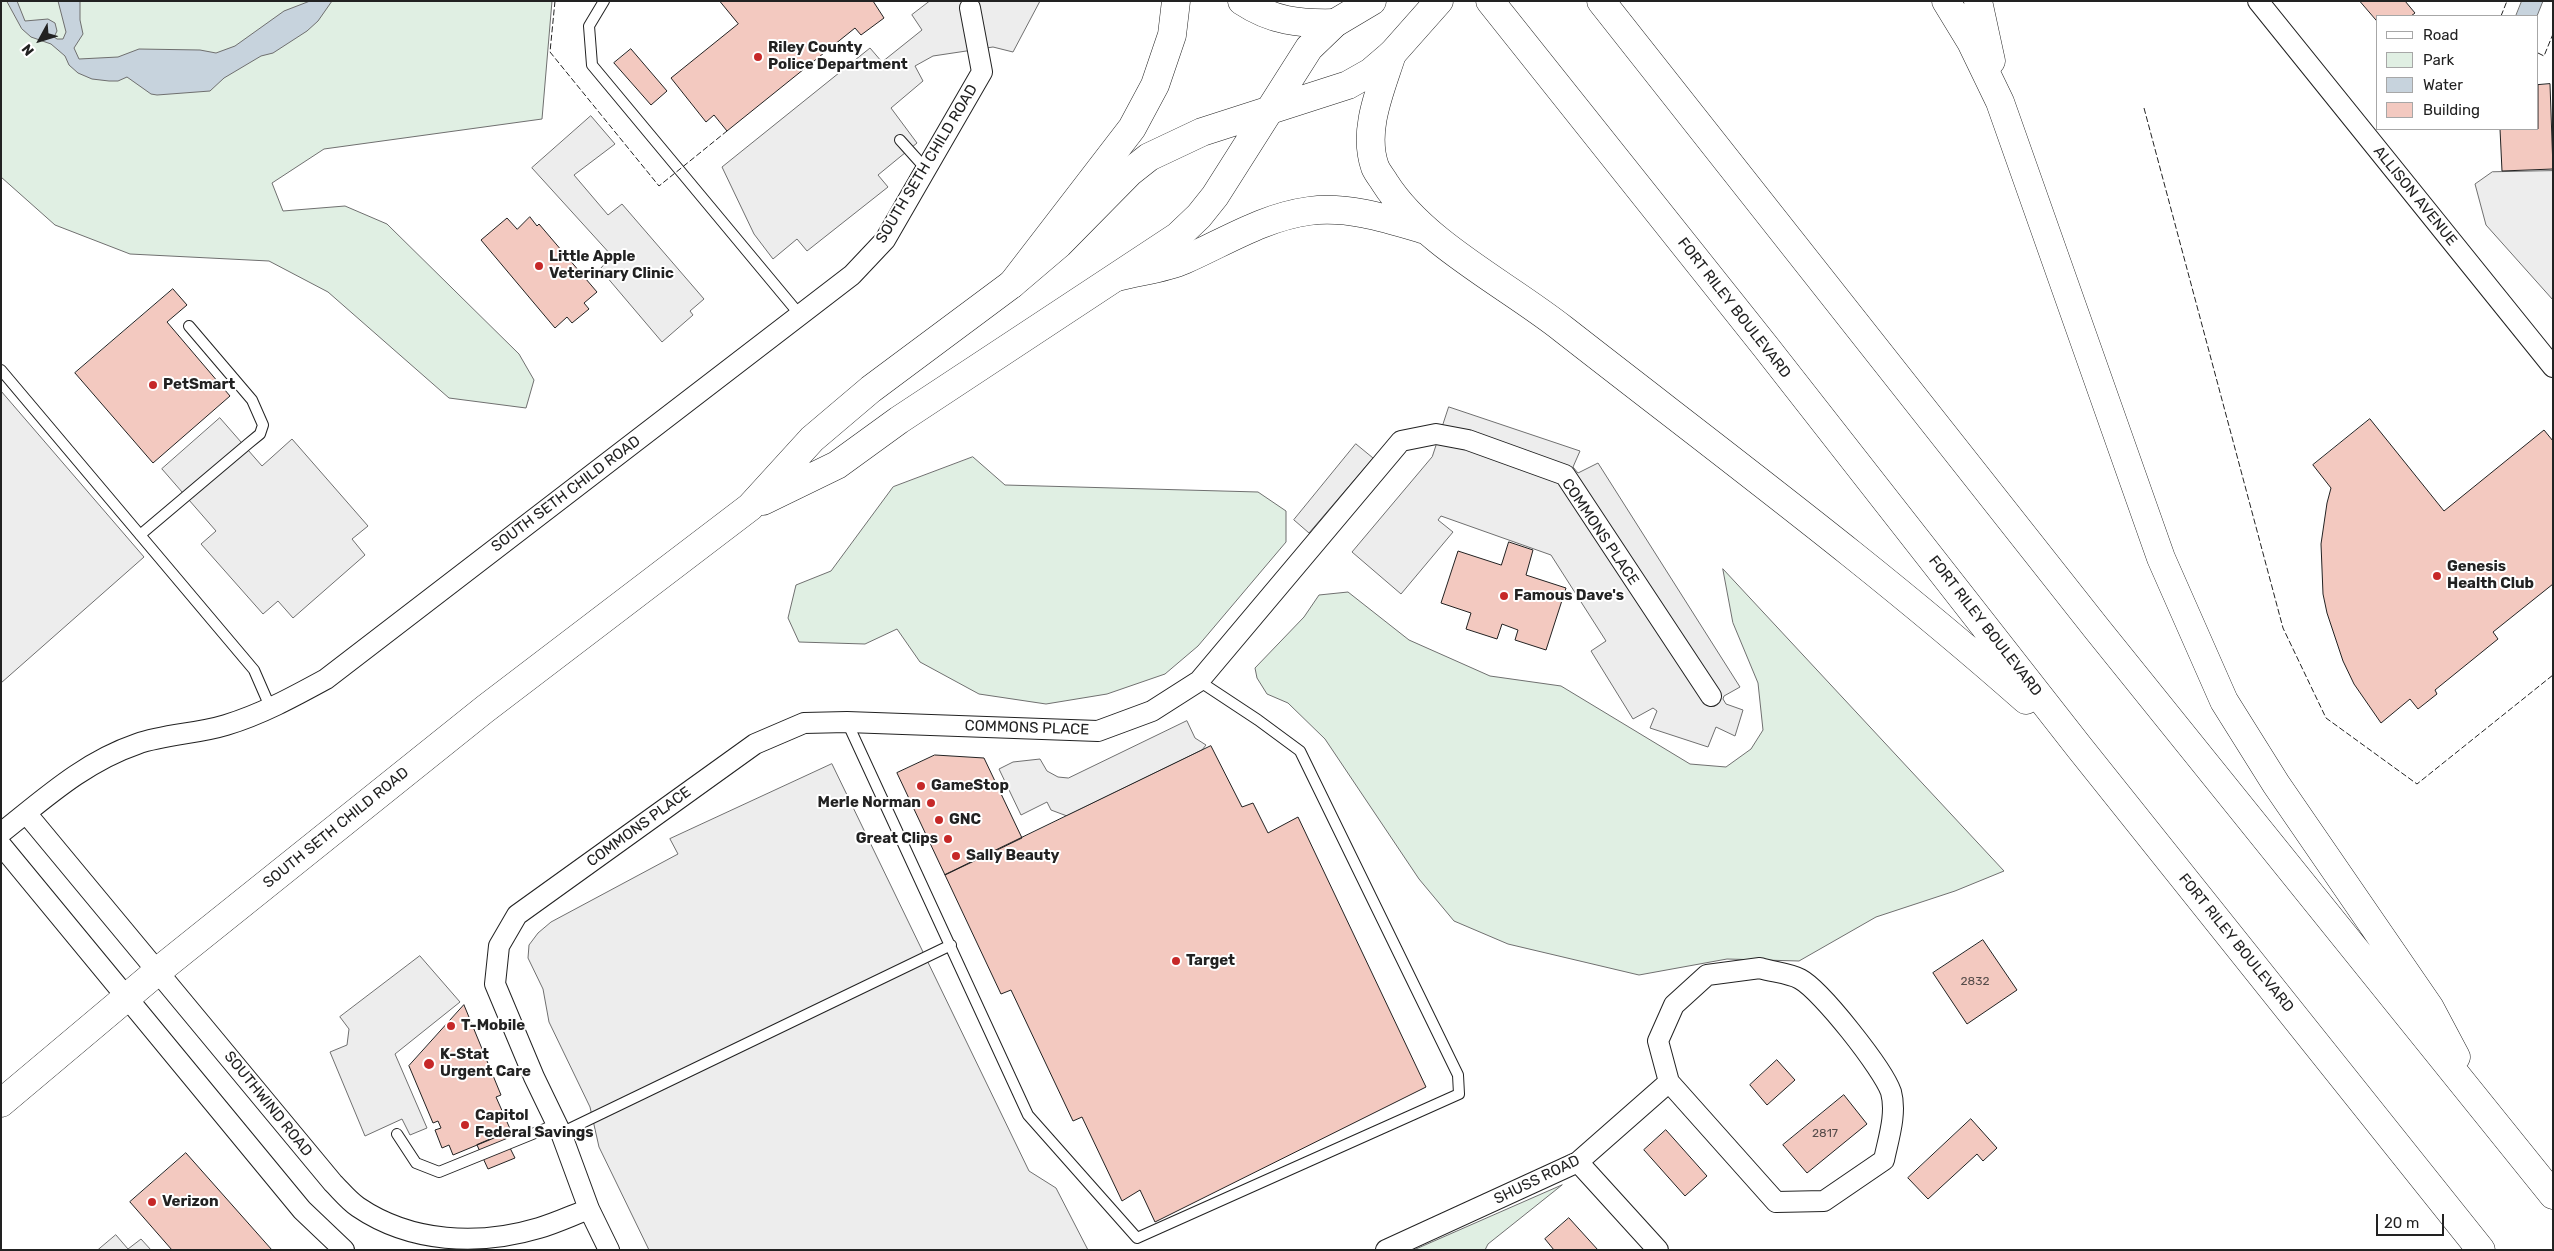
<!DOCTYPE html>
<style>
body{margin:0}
#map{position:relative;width:2554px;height:1251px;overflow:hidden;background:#fff;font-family:Rubik,sans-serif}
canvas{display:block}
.frame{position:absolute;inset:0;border:2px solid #222;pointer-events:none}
.legend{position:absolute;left:2376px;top:15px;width:162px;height:115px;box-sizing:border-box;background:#fff;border:1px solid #a7a7a7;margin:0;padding:6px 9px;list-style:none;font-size:15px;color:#222}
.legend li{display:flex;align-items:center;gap:10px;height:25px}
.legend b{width:25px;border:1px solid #a7a7a7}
.north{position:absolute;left:15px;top:15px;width:50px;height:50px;-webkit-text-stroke:4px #fff;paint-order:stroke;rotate:231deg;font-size:14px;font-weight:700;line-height:20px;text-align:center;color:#222}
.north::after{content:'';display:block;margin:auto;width:18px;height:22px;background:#222;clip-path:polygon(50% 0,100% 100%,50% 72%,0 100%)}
.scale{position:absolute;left:2376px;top:1214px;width:68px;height:22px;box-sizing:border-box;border:2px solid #222;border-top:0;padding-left:6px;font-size:15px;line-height:18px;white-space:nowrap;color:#222;-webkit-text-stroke:4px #fff;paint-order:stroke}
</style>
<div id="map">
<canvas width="2554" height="1251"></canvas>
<div class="frame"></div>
<ul class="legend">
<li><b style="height:6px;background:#fff"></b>Road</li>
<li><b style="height:14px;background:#e0efe3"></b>Park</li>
<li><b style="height:14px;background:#c7d3dd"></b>Water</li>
<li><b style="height:14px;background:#f3c9c0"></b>Building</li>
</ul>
<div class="north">N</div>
<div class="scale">20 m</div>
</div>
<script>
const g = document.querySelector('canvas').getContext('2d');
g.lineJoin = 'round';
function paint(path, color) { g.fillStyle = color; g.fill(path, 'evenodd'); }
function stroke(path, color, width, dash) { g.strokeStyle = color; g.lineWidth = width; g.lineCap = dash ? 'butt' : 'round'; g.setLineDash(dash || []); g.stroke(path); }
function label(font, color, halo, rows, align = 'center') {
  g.font = font + ' Rubik,sans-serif'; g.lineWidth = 4; g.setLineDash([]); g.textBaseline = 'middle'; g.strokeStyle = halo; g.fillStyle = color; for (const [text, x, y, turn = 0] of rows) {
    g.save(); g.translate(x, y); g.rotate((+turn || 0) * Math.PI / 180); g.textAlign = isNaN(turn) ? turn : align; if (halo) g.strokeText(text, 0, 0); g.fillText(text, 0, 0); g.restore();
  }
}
const green = new Path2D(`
 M1,1H552L542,119L324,149L272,183L283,211L345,206L387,224L519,354L534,380L526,408L449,398L328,292L269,261L130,254L55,225L1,177Z
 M973,457L1005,485L1258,492L1286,511V542L1198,646L1165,674L1107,694L1046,704L979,694L920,662L897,629L865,644L799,642L788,618L796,585L831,571L893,487Z
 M1723,569L2004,871L1955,891L1876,917L1799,961L1727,959L1639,975L1508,944L1454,921L1419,879L1325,739L1288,703L1267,694L1257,678L1255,668L1304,617L1319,595L1348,592L1409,640L1490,676L1561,686L1690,764L1726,767L1751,749L1763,730L1758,683L1733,623Z
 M1562,1185L1488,1244L1485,1250H1414Z`);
paint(green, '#e0efe3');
stroke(green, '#6f6f6f', 1);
const parking = new Path2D(`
 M930,1H1040L1013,52L993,47L933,56L915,66L923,81L891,108L917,143L878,175L888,187L807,251L797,239L773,259L754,234L722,167L870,48L882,62L922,30L912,15Z
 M591,116L615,144L574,175L608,215L622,204L704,299L690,311L693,315L662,342L600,269L612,256L532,168Z
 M2553,171V300L2486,225L2475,184L2492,172Z
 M1,391L144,557L1,683Z
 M1449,407L1580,451L1573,467L1578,473L1598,463L1740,687L1724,696L1723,699L1726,704L1743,710L1735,736L1716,727L1708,747L1650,728L1657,711L1653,708L1633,719L1591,651L1606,641L1551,555L1441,516L1438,520L1453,532L1401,594L1352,552L1432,457Z
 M220,418L262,466L292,439L368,526L352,539L365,555L293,618L278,601L263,614L201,544L216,531L162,469Z
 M1356,444L1373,458L1309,533L1294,520Z
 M1187,721L1195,738L1206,745L1202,750L1067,816L1051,810L1047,802L1021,815L999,769L1013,762L1040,759L1047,771L1058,777L1068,778Z
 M832,764L1029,1171L1056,1188L1088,1250H649L599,1147L590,1107L549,1022L543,989L528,958L529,945L538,933L551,922L678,854L670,839Z
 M420,956L460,1002L395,1054L427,1128L410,1135L402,1119L365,1136L330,1052L347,1045L349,1029L340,1017Z
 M116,1235L128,1249L141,1239L151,1250H98Z`);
paint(parking, '#ededed');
stroke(parking, '#6f6f6f', 1);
const water = new Path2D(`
 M7,1H17L25,21L48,19L55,23L57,31L54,37L57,39H63L66,32L58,1H80V20L83,34L74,48L79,59L118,57L139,49L200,50L216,53L235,46L284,11L310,1H332L318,21L307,31L273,53L261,56L224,78L210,91L157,95L151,94L127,77L118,81H109L92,79L78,73L69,65L65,56L51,44L31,37L22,29Z
 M2522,1H2543L2537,16H2516Z`);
paint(water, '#c7d3dd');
stroke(water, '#6f6f6f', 1);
const building = new Path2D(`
 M720,1H873L884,18L861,35L855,28L727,131L714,115L706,122L671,78L738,24Z
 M2360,1H2405L2415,13L2411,16H2378V22Z
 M631,49L667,91L651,105L614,63Z
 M2550,84L2553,169L2502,171L2500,129H2538V85Z
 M530,217L537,226L539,224L597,292L584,303L589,309L572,323L567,317L555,328L481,240L507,218L517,229Z
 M173,289L187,305L167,322L230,396L153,463L75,373Z
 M2370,419L2444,511L2544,430L2553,441V584L2493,632L2498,639L2435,690L2437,694L2418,709L2410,699L2381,723L2354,684L2343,661L2327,613L2323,594L2321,544L2327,503L2331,488L2313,465Z
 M1509,542L1533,550L1526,575L1566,588L1546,650L1515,640L1518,630L1502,624L1497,639L1466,629L1471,613L1441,603L1458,551L1501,565Z
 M1211,746L1242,807L1253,803L1268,833L1298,817L1426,1087L1155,1222L1140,1190L1122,1201L1082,1117L1073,1121L1011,990L1001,994L945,875Z
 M935,755L984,758L1022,838L945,875L897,773Z
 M1983,940L2017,990L1967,1024L1933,973Z
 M464,1005L501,1095L496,1097L511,1131L453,1155L449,1145L442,1148L435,1130L441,1128L438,1121L433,1123L409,1066Z
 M1777,1060L1795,1080L1767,1105L1750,1085Z
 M1844,1095L1867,1124L1807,1173L1783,1145Z
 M1971,1119L1997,1148L1983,1161L1977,1154L1928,1199L1908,1178Z
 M1666,1130L1707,1176L1685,1196L1644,1150Z
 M503,1134L515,1158L488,1169L477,1145Z
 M186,1153L272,1250H172L130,1202Z
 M1569,1218L1598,1250H1554L1545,1239Z`);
paint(building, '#f3c9c0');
stroke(building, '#222', 1);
const lane = new Path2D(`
 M604,1L589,26L592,65L800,315
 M900,140L926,169
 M1,370L254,670L271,709
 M140,535L249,443L260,434L263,425L252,400L189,326
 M847,722L1028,1115L1137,1238L1459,1094L1458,1075L1300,751L1258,720L1199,681
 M561,1133L951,945
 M397,1134L416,1163L439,1172L557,1124`);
const street = new Path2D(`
 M2258,1L2553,367
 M26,813L333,1183C341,1191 349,1201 358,1207C411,1243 479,1246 539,1228C556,1223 573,1215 589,1209
 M1,833C44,799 84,762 137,744C165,734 197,734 226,725C262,714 293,697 326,679L852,275L885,240L982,72L970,8
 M1,845L302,1210L344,1250
 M1760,968C1772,972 1789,973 1800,979C1821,990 1883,1069 1891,1092C1897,1114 1888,1140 1884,1160L1824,1201L1776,1202L1669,1082L1658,1041L1674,1005L1707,975Z
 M1578,1162L1658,1250
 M609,1250L589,1209L561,1133L534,1077L495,984L499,946L517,915L755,744L804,723L847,722L1098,731L1152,711L1199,681L1401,441L1436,434L1468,440L1565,475L1711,696
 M1386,1250L1578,1162L1669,1082`);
const primary = new Path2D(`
 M763,501L837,465L899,420L1178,236L1199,216L1215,196L1309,48L1335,23L1372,1
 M1,1103L158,971L485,709L750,507L812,439L871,389L1012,284L1059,244L1130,172L1149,157L1202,132L1348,85L1371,72L1392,54L1439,1`);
const highway = new Path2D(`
 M1242,1C1272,21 1300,24 1335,23
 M1490,1L1765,346L2079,747L2481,1250
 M1601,1L2097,629L2553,1195
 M1946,1L1971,42L2000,102L2161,558L2224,701L2276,784L2430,1008L2456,1057
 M1978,1L1991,61
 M1392,54C1381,89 1362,130 1375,167C1377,172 1382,178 1385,183C1423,243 1506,284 1563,329C1719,451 1878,569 2026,700
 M1117,277C1139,271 1164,269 1184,260C1225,242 1264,217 1309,211C1347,206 1385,218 1422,229
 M1012,284L1132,128L1155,85L1172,35L1176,1`);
stroke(lane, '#222', 12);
stroke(street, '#222', 22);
stroke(primary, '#222', 29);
stroke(highway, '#222', 29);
stroke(lane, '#fff', 10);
stroke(street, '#fff', 20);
stroke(primary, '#fff', 28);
stroke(highway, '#fff', 28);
stroke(new Path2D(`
 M555,1L550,52L659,186L727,131
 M2501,16L2507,1
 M2538,53L2544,56L2553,34
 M2144,108L2283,628L2326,718L2417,784L2553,675`), '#222', 1, [6, 2.5]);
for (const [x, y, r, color] of [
 [758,57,5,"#c62828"],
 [539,266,5,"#c62828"],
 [153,385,5,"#c62828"],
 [2437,576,5,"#c62828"],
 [1504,596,5,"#c62828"],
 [921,786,5,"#c62828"],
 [931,803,5,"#c62828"],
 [939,820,5,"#c62828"],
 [948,839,5,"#c62828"],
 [956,856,5,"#c62828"],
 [1176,961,5,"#c62828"],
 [451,1026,5,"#c62828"],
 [429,1064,6,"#c62828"],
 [465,1125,5,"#c62828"],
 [152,1202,5,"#c62828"]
]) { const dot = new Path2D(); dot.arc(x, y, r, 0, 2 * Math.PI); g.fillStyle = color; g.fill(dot); stroke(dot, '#fff', 2); }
label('12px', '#564c4a', null, [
 ["2832",1975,982],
 ["2817",1825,1134]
]);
label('bold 15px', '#222', '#fff', [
 ["Riley County",768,48],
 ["Police Department",768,65],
 ["Little Apple",549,257],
 ["Veterinary Clinic",549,274],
 ["PetSmart",163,385],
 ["Genesis",2447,567],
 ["Health Club",2447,584],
 ["Famous Dave's",1514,596],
 ["GameStop",931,786],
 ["Merle Norman",921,803,"right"],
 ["GNC",949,820],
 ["Great Clips",938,839,"right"],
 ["Sally Beauty",966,856],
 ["Target",1186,961],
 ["T-Mobile",461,1026],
 ["K-Stat",440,1055],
 ["Urgent Care",440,1072],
 ["Capitol",475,1116],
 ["Federal Savings",475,1133],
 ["Verizon",162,1202]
], 'left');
label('15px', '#222', '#fff', [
 ["SOUTH SETH CHILD ROAD",927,164,-59],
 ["ALLISON AVENUE",2415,196,51],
 ["FORT RILEY BOULEVARD",1734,308,52],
 ["SOUTH SETH CHILD ROAD",566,494,-37],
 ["COMMONS PLACE",1600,532,56],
 ["FORT RILEY BOULEVARD",1985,626,52],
 ["COMMONS PLACE",1027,728,2],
 ["COMMONS PLACE",639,827,-36],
 ["SOUTH SETH CHILD ROAD",336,828,-39],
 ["FORT RILEY BOULEVARD",2236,943,51],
 ["SOUTHWIND ROAD",268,1104,51],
 ["SHUSS ROAD",1537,1180,-26]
]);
</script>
